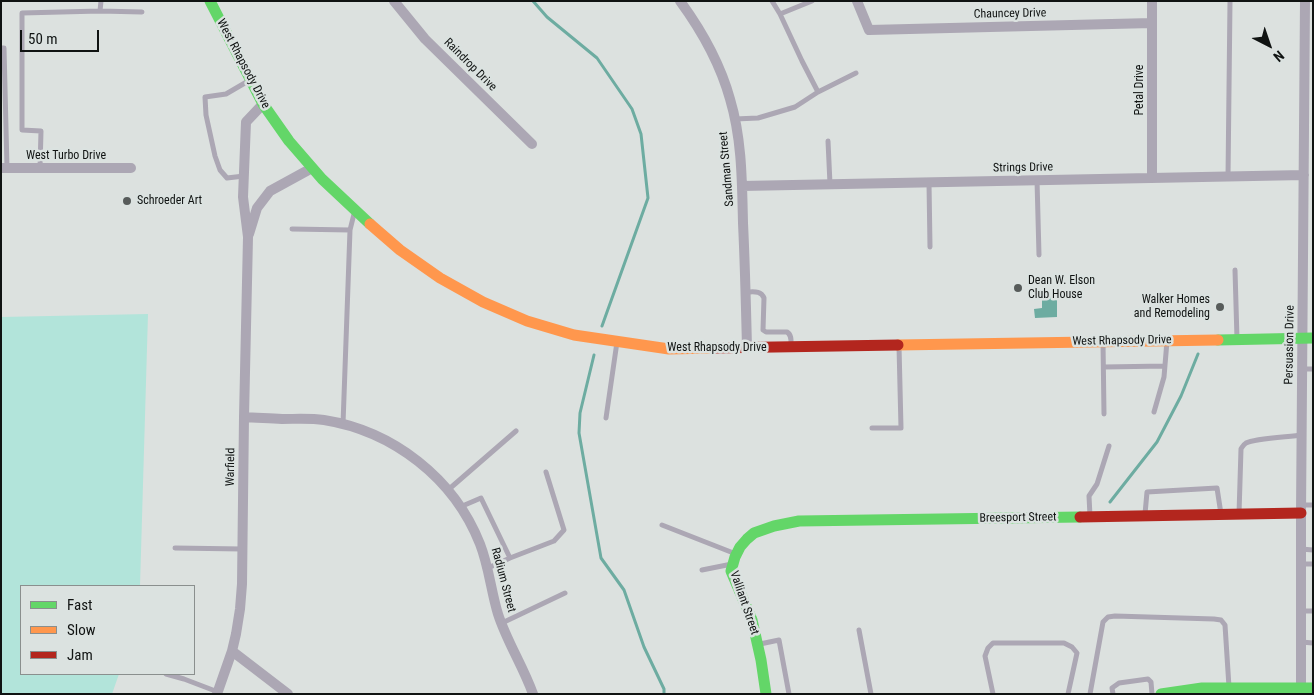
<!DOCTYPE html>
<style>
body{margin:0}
#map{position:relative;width:1314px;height:695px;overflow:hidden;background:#dce1df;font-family:"Roboto Condensed",sans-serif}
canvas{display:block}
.frame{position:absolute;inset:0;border:2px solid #101312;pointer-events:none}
.legend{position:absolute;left:20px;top:585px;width:175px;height:90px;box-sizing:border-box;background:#dbe2e0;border:1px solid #8a8f8e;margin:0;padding:6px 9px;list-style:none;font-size:15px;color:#101312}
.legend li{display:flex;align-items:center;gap:10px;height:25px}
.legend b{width:25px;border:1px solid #8a8f8e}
.north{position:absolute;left:1244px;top:20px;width:50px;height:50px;-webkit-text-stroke:4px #dbe2e0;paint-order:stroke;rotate:139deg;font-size:14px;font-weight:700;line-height:20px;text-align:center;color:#101312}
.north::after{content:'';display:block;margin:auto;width:18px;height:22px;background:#101312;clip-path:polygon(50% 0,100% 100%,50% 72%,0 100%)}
.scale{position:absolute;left:20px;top:30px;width:79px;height:22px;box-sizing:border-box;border:2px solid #101312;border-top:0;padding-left:6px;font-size:15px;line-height:18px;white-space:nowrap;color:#101312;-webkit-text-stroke:4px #dbe2e0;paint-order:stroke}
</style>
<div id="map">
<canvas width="1314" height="695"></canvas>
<div class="frame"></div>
<ul class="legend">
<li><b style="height:6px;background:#63d668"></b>Fast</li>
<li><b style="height:6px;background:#ff974d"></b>Slow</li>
<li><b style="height:6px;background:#b3261e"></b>Jam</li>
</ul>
<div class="north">N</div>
<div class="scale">50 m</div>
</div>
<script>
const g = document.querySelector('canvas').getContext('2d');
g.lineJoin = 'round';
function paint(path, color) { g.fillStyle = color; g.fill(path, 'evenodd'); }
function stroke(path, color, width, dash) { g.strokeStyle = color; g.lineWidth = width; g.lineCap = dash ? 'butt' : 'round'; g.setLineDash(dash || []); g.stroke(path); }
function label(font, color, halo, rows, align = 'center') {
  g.font = font + ' "Roboto Condensed",sans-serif'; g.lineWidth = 5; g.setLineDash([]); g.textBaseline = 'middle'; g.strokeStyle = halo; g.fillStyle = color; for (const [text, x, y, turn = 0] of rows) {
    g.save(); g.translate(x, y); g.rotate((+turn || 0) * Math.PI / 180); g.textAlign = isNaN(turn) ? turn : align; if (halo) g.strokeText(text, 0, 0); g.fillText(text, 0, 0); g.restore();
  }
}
paint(new Path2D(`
 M148,314L140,586H21V674H119L112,694H1V317Z`), '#b2e4da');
paint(new Path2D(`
 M1042,295H1057V317L1035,318L1034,309L1042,308Z`), '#6daca1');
stroke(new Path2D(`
 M533,1L547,17L597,58L632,109L641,134L648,198L607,312L602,326
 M594,355L580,413L579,433L601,558L624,590L644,647L664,689V694
 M1110,502L1157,442L1181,396L1198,354`), '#6daca1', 3);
stroke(new Path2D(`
 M772,1L780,14
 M100,11L101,1
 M1,48H4L7,168
 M818,92L856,73
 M735,119L758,118L795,107L818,92L802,61L780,14L812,1
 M828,141L830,184
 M40,168L41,131L22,130V13L100,11L142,12
 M244,176L227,178L220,170L215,156L206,115L205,97L226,94L250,80
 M1228,177L1230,1
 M1037,180L1039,255
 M929,183L930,247
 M292,229L350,230
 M1235,270L1237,339
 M746,292C753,292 761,290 764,298L763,330L766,332H787C792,335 791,341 791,346
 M1103,342L1104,414
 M1104,367L1165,366
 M1302,369H1313
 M1154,412L1164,377L1167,341
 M606,418L617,342
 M343,424L350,230L354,214
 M872,428H901L899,346
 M448,490L516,431
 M1301,505H1313
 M460,507L481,498L510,558L488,568
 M1145,514L1147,492L1217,488L1221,514
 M1239,514L1241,449C1243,446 1243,445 1246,443C1255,438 1289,437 1302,435
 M1090,516L1089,496L1097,484L1109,446
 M662,525L736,554
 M175,548L242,549
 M1301,549L1313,550
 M510,558L554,541L564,530L546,472
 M1301,564H1313
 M702,570L732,564
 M1301,611H1313
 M502,623L565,593
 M859,630L871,694
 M1301,642L1313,643
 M760,644L779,640L789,694
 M166,674L184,679L218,692
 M993,694L985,656L988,648L993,643H1064L1072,647L1077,653L1068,694
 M1090,694L1103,622L1108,617L1115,616L1214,619L1221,620L1225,625L1229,687
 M1113,694L1112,688L1119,683L1148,679L1151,682L1152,694`), '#aca7b4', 5);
stroke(new Path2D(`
 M394,1L425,39L532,144
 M680,1C702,31 720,63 730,99C742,139 742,181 743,223C745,264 746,306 747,348
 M857,1L869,30L1152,23
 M1,168H131
 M1152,178V1
 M742,186L1304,175
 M249,234L257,208L270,191L312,168
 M244,417C257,418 269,418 282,419C296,419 310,418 324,420C393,431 454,478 480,544C489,567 491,591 498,614C507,642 523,666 533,694
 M232,651L288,694
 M1301,688V513L1305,1
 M217,694L232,651L236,634L240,609L242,584L244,417L248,237L243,197L246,122L263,104`), '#aca7b4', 10);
stroke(new Path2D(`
 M210,1L263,104L289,141L322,179L370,224
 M1218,340L1313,338
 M766,694L761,660L752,620L731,571L735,557L740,547L747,539L754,533L774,526L799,521L1080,517
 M1161,694L1202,688H1313`), '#63d668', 11);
stroke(new Path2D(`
 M370,224L400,250L440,278L483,302L527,321L574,335L669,349L713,348
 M898,345L1218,340`), '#ff974d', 11);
stroke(new Path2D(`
 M713,348L898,345
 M1080,517L1301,513`), '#b3261e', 11);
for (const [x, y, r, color] of [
 [127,201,5,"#575b5a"],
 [1018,288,5,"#575b5a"],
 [1220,307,5,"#575b5a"]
]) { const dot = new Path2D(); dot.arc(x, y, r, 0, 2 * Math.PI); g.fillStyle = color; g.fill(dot); stroke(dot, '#dbe2e0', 2); }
label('12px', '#101312', '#dbe2e0', [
 ["Chauncey Drive",1010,14,-1],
 ["West Rhapsody Drive",243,64,62],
 ["Raindrop Drive",470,65,45],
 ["Petal Drive",1140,90,-90],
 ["West Turbo Drive",66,156],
 ["Strings Drive",1023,168,-1],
 ["Sandman Street",727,169,-95],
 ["West Rhapsody Drive",1122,341,-1],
 ["Persuasion Drive",1290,345,-89],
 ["West Rhapsody Drive",717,348],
 ["Warfield",231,467,-89],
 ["Breesport Street",1018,518,-1],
 ["Radium Street",503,580,75],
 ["Valliant Street",744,603,71]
]);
label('12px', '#101312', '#dbe2e0', [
 ["Schroeder Art",137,201],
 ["Dean W. Elson",1028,281],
 ["Club House",1028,295],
 ["Walker Homes",1210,300,"right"],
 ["and Remodeling",1210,314,"right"]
], 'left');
</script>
